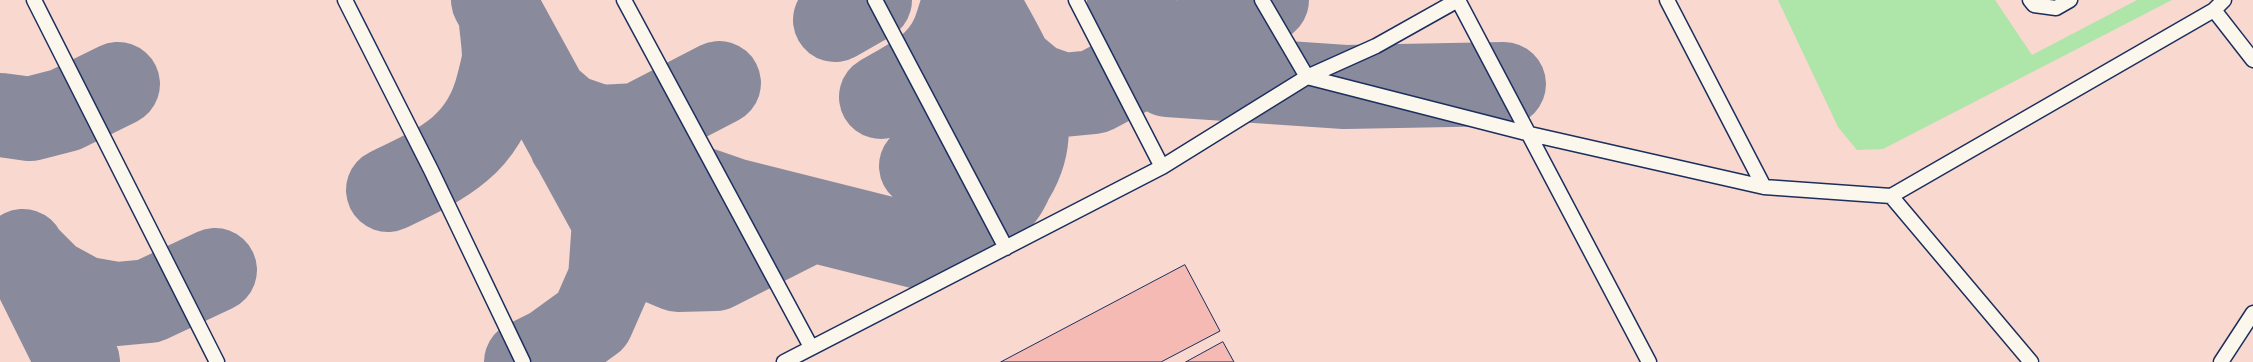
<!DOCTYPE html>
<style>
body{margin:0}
canvas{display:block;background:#fae5dc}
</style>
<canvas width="2253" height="362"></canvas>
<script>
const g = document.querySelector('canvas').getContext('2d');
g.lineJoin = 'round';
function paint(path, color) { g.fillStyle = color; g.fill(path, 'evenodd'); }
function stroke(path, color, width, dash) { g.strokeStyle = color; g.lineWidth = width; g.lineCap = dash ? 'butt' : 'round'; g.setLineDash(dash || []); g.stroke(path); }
paint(new Path2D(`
 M0,0H2253V362H0Z`), '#f9d8d0');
paint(new Path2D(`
 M1778,0H1995L2032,55L2137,0H2172L1883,149L1857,150L1838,127Z`), '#aee5a8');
stroke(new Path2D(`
 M493,0L614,221L635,252L678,270L715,269L798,227
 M1129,0L1168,75L1345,87L1504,84
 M835,20L870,0
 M1011,65L1035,85L1063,95L1094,92L1267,0
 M881,97C917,76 946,64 958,21C960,14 963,7 964,0
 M553,103L568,116L600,127L638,125L719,83
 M0,115L30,119L65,110L118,84
 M571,144L733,200L920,247C943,234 979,217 998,200C1005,195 1009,184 1013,177C1050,116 1005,54 976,0
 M921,166C952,150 983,134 1000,101C1005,90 1007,77 1011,65
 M388,190C440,165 483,147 498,85C500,77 503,67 504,58C504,43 501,27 500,12
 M23,251L78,362
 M25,255L50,280L83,298L117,304L149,301L215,270
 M526,362L552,349L592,320L610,279L614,221`), '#8a8a9d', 84);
const building = new Path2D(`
 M1185,265L1220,331L1161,362H1001Z
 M1223,342L1234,362H1186Z`);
paint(building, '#f6bab5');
stroke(building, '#1b2f5e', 1);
const service = new Path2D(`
 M34,0L217,362
 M345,0L431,170L523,362
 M624,0L811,347
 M875,0L1006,248
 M1076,0L1162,167
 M1262,0L1307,77L1530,134L1764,187L1891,196L2214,10L2224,0
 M1458,0L1649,362
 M1667,0L1764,187
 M2030,0L2034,5L2056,8L2070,0
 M2214,10L2253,60
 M1891,196L2031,362
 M784,362L1162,167L1307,77L1376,46L1458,0
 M2221,362L2253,313`);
stroke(service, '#1b2f5e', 17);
stroke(service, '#fbf7ec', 14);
</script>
